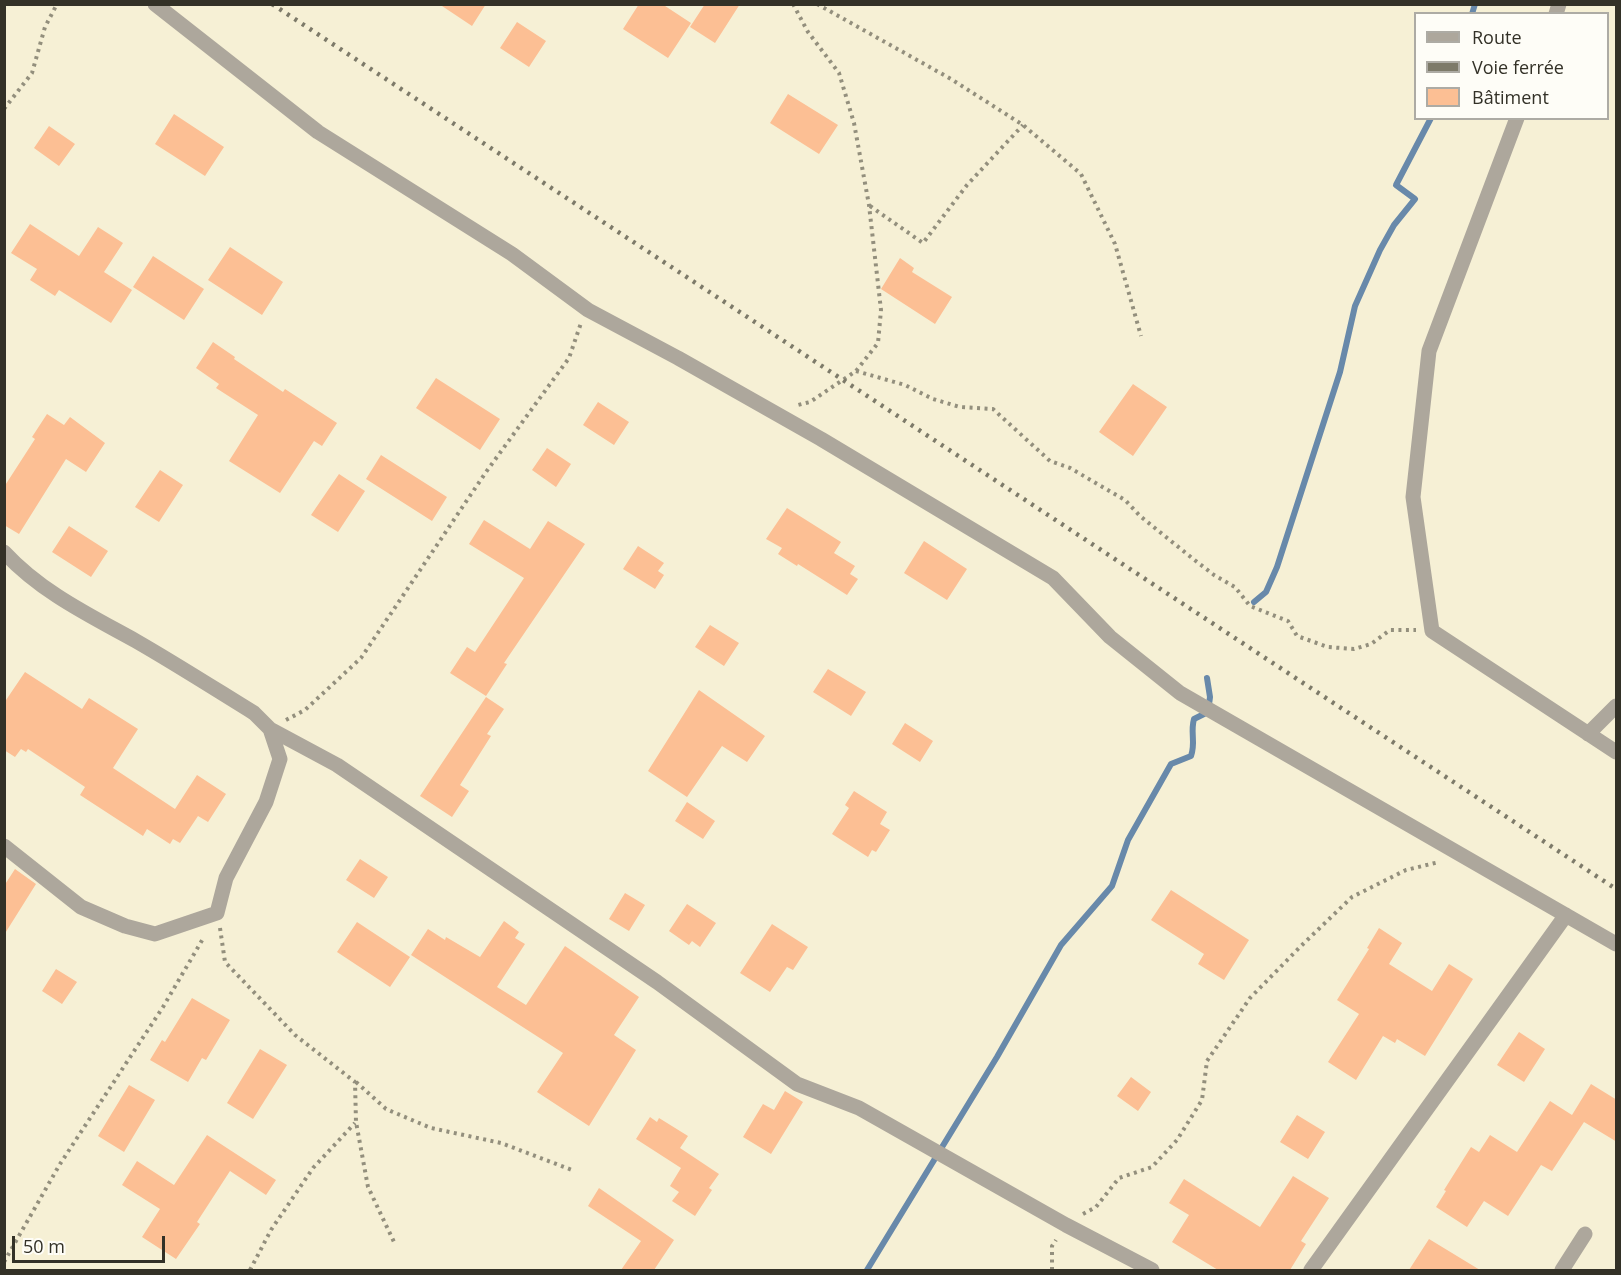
<!DOCTYPE html>
<meta charset="utf-8">
<style>
body{margin:0}
#map{position:relative;width:1621px;height:1275px;overflow:hidden;background:#f6f0d5;font-family:"Open Sans",sans-serif}
canvas{display:block}
.frame{position:absolute;inset:0;border:6px solid #333127;pointer-events:none}
.legend{position:absolute;left:1414px;top:12px;width:195px;height:108px;box-sizing:border-box;background:#fefdf7;border:2px solid #adaba4;margin:0;padding:8px 10px;list-style:none;font-size:18px;color:#333127}
.legend li{display:flex;align-items:center;gap:12px;height:30px}
.legend b{width:30px;border:2px solid #adaba4}
.scale{position:absolute;left:12px;top:1236px;width:153px;height:27px;box-sizing:border-box;border:3px solid #333127;border-top:0;padding-left:8px;font-size:18px;line-height:21px;white-space:nowrap;color:#333127;-webkit-text-stroke:4px #fefdf7;paint-order:stroke}
</style>
<div id="map">
<canvas width="1621" height="1275"></canvas>
<div class="frame"></div>
<ul class="legend">
<li><b style="height:8px;background:#ada79c"></b>Route</li>
<li><b style="height:8px;background:#7d7a69"></b>Voie ferrée</li>
<li><b style="height:16px;background:#fcbf94"></b>Bâtiment</li>
</ul>
<div class="scale">50 m</div>
</div>
<script>
const g = document.querySelector('canvas').getContext('2d');
g.lineJoin = 'round';
function stroke(path, color, width, dash) { g.strokeStyle = color; g.lineWidth = width; g.lineCap = dash ? 'butt' : 'round'; g.setLineDash(dash || []); g.stroke(path); }
function paint(path, color) { g.fillStyle = color; g.fill(path, 'evenodd'); }
stroke(new Path2D(`
 M1472,14L1475,4
 M1254,602L1266,592L1277,567L1340,372L1355,306L1380,250L1394,225L1415,199L1396,185L1431,118
 M867,1270L997,1057L1061,945L1112,886L1128,840L1171,764L1191,756C1196,742 1190,733 1194,719L1208,712L1210,697L1207,678`), '#6889aa', 6);
paint(new Path2D(`
 M439,4H486L472,26Z
 M639,4H662L691,23L668,58L623,29Z
 M705,4H740L715,43L690,27Z
 M517,22L546,41L529,67L500,48Z
 M788,94L838,125L819,154L770,123Z
 M174,114L224,147L205,176L155,144Z
 M49,126L75,144L59,166L34,148Z
 M30,224L79,256L98,227L123,243L104,272L132,290L111,323L59,290L55,296L30,280L37,269L11,253Z
 M230,247L283,282L262,315L208,280Z
 M153,256L204,289L184,320L133,287Z
 M900,258L914,268L912,272L952,297L935,324L881,289Z
 M213,342L235,357L234,359L283,392L285,389L337,423L322,446L314,441L280,493L229,461L258,415L216,388L219,384L196,368Z
 M436,378L500,419L480,450L416,408Z
 M1133,384L1167,407L1133,456L1099,432Z
 M598,402L629,422L614,445L583,425Z
 M47,414L64,425L70,417L105,443L86,472L66,459L19,534L4,525V487L35,439L32,437Z
 M547,448L571,464L556,487L532,470Z
 M381,455L447,497L432,521L366,479Z
 M160,470L183,485L159,522L135,507Z
 M339,474L365,491L338,532L311,515Z
 M787,508L841,542L834,553L855,566L850,574L858,579L847,595L798,564L797,566L778,554L782,548L766,539Z
 M484,520L530,549L548,521L585,544L504,663L507,664L486,696L450,673L467,647L475,652L524,578L469,544Z
 M69,526L108,551L91,577L52,552Z
 M924,541L967,569L947,600L904,573Z
 M638,546L664,563L658,571L664,575L655,589L623,569Z
 M710,625L739,643L724,666L695,647Z
 M828,669L866,692L851,716L813,692Z
 M25,672L82,709L89,698L138,729L113,768L175,809L197,775L226,794L208,822L198,816L180,843L173,839L170,844L147,829L143,836L80,795L85,787L28,749L26,752L21,749L15,757L4,750V703Z
 M699,690L765,736L747,762L722,746L687,797L648,771Z
 M486,697L504,709L487,734L491,736L460,785L469,791L452,817L420,796Z
 M905,723L933,741L920,762L892,744Z
 M854,791L887,812L880,824L890,830L876,852L872,850L868,857L832,834L849,808L845,805Z
 M687,802L715,821L703,839L675,821Z
 M360,859L388,877L374,898L346,880Z
 M15,869L36,884L4,935V886Z
 M1171,890L1249,940L1224,980L1198,964L1204,954L1151,920Z
 M625,893L645,905L629,931L609,919Z
 M687,904L716,923L700,947L692,941L689,945L669,931Z
 M504,921L519,932L515,938L525,944L497,987L526,1005L565,946L639,997L614,1035L636,1050L589,1126L537,1092L563,1053L411,955L428,929L445,940L446,937L480,957Z
 M357,922L410,957L390,987L337,952Z
 M772,924L808,947L793,970L787,967L770,992L740,973Z
 M1379,928L1402,943L1389,964L1432,991L1449,964L1473,979L1425,1056L1397,1039L1395,1043L1383,1036L1356,1080L1328,1062L1359,1014L1337,1000L1369,949L1367,948Z
 M56,969L77,982L62,1004L42,991Z
 M192,998L230,1020L206,1060L202,1058L188,1082L150,1060L162,1040L165,1042Z
 M1519,1032L1545,1049L1524,1082L1497,1065Z
 M260,1049L287,1065L253,1119L227,1103Z
 M1131,1077L1151,1092L1138,1111L1117,1096Z
 M1591,1084L1617,1100V1142L1584,1122L1552,1171L1541,1165L1508,1216L1484,1201L1467,1227L1436,1207L1446,1191L1444,1190L1471,1147L1479,1152L1490,1135L1517,1152L1550,1101L1572,1115Z
 M129,1085L155,1100L124,1152L98,1136Z
 M785,1091L803,1102L771,1154L743,1137L763,1104L774,1110Z
 M1297,1115L1325,1132L1308,1159L1280,1142Z
 M650,1117L657,1122L659,1118L688,1136L680,1148L719,1174L709,1188L712,1190L695,1216L672,1201L679,1192L670,1186L681,1168L636,1139Z
 M207,1135L276,1180L266,1195L230,1171L197,1222L200,1224L176,1259L142,1237L160,1209L122,1185L137,1161L174,1185Z
 M1293,1176L1329,1198L1301,1241L1306,1244L1290,1270H1218L1172,1242L1189,1215L1169,1203L1184,1179L1260,1227Z
 M599,1188L674,1240L654,1270H621L641,1241L588,1206Z
 M1429,1239L1480,1270H1409Z`), '#fcbf94');
stroke(new Path2D(`
 M793,4L808,32L839,73L854,123L869,205L881,310L878,343L856,371L810,402L798,405
 M817,4L951,79L1023,125L1081,174L1115,244L1141,336
 M4,109L32,73L45,27L57,4
 M870,206L923,243L967,185L1023,125
 M856,371L905,385L933,399L960,407L993,409L1050,461L1070,468L1125,500L1140,516L1192,558L1214,575L1235,587L1250,606L1288,621L1297,636L1328,647L1354,649L1371,644L1390,630H1416
 M286,720L305,710L361,658L486,472L569,358L581,323
 M220,928L225,962L295,1035L355,1082L356,1122L368,1187L394,1242
 M356,1082L386,1109L431,1128L501,1143L572,1170
 M1083,1214L1096,1207L1119,1178L1152,1167L1177,1140L1202,1100L1207,1061L1250,998L1301,946L1352,897L1406,870L1439,862
 M4,1262L60,1164L163,1007L204,937
 M250,1270L271,1230L313,1168L355,1123
 M1052,1270V1246L1056,1240`), '#938f7d', 4, [3, 4.5]);
stroke(new Path2D(`
 M155,4L318,132L512,254L588,310L678,358L821,439L1053,578L1110,637L1180,693L1616,944
 M1556,14L1559,4
 M1517,118L1429,351L1413,497L1432,631L1616,752
 M4,552C41,592 89,615 136,641C176,664 215,689 254,713L270,729L337,765L657,982L797,1084L859,1108L1066,1225L1152,1270
 M1588,734L1616,706
 M4,846L81,907L125,926L155,934L217,913L226,878L266,802L280,759L270,729
 M1311,1270L1566,915
 M1562,1270L1585,1234`), '#ada79c', 15);
stroke(new Path2D(`
 M272,4L1616,889`), '#7d7a69', 4.5, [3, 6]);
</script>
